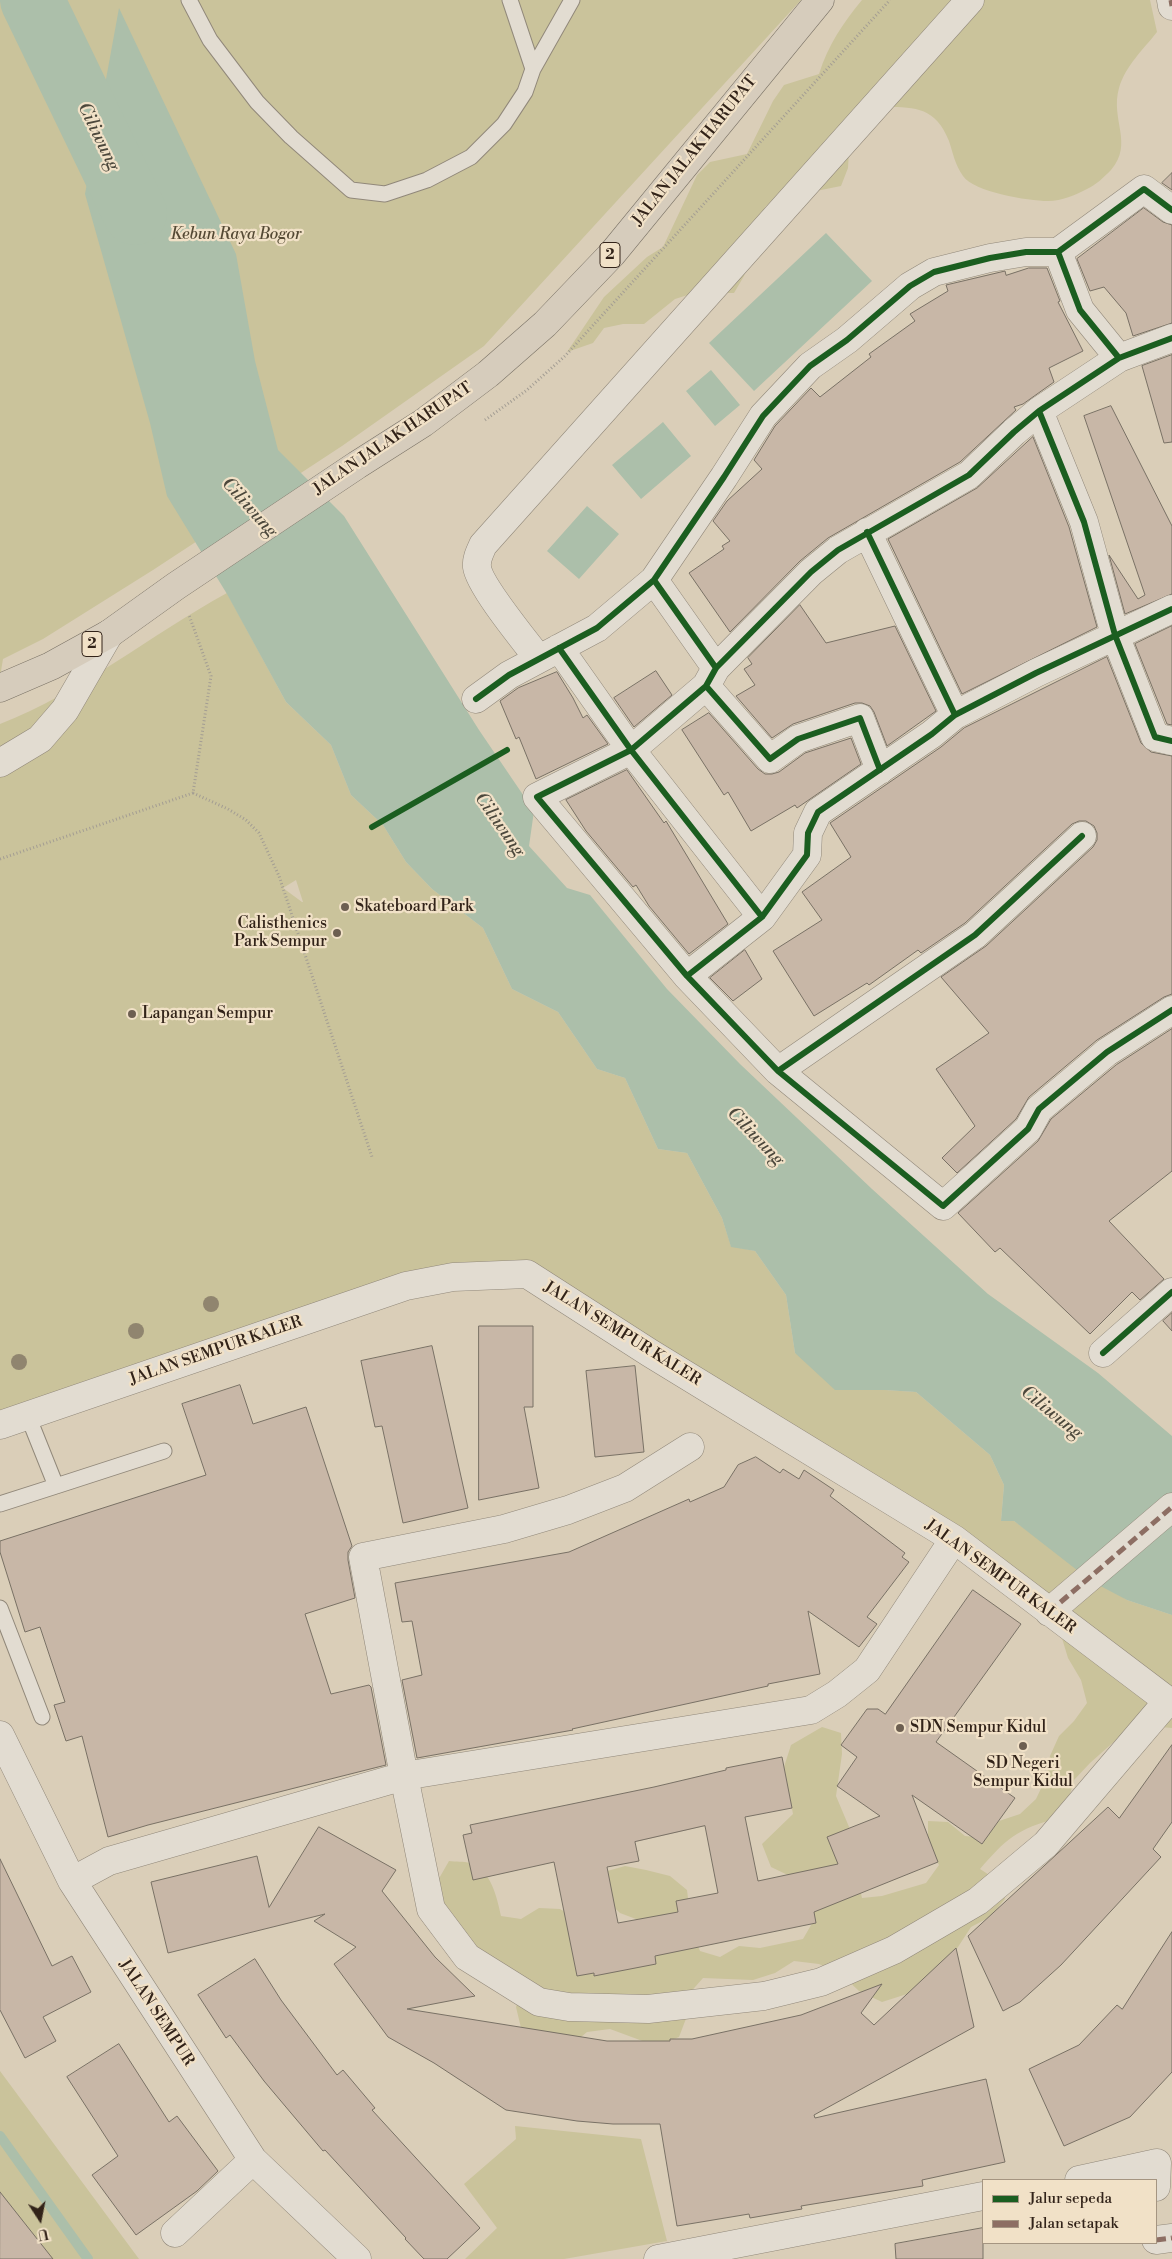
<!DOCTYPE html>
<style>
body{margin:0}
#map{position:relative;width:1172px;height:2259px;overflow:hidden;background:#daceb8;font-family:"Libre Bodoni",serif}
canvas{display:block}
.legend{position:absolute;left:982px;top:2179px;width:175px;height:65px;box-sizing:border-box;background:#f1e1c7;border:1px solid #a59581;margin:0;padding:6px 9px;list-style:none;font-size:15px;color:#322319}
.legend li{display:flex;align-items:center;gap:10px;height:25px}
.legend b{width:25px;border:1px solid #a59581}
.north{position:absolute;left:15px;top:2194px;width:50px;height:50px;-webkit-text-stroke:4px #f1e1c7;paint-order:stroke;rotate:169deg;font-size:14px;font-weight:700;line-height:20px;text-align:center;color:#322319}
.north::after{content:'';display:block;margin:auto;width:18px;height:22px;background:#322319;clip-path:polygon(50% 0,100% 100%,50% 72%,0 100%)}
</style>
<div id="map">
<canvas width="1172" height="2259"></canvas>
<ul class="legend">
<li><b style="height:6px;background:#1b5e20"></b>Jalur sepeda</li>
<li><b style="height:6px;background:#8d6e63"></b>Jalan setapak</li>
</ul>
<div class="north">U</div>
</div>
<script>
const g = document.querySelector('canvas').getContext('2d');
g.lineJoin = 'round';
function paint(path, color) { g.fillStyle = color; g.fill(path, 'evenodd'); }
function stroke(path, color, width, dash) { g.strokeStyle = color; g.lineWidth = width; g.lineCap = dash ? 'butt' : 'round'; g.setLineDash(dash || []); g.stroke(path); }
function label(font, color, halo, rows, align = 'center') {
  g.font = font + ' "Libre Bodoni",serif'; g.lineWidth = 4.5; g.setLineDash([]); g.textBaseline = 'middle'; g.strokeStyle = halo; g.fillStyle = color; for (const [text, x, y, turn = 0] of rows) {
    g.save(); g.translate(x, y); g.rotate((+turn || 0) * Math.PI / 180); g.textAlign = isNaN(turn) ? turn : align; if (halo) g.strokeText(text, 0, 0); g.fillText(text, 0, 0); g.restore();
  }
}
paint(new Path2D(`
 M0,0H801L484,346L342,446L153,570L43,639L3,659L0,677Z
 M862,0H1150L1157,32C1143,50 1126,65 1119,88C1110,120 1134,143 1111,170C1104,177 1096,185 1087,189C1075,195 1062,201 1048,201C1028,201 974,192 963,176C955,165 953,153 949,141C935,106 914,107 881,107L849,150L848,168L841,186L801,194H780L765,207L744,276L734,293H694L675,299L644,324H623L604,328L593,343L567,352L604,297L647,257L663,247L697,175L710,162L747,154L773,101L784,85L819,74C828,45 843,23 862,0Z
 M227,593L286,702L331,745L351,795L383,825L406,862L432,889L483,928L512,989L558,1012L597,1069L625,1078L658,1149L687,1153L722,1218L731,1246L755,1251L786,1295L795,1353L885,1390L916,1392L990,1455L1004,1485L1001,1521H1014L1127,1600L1172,1615V1728L1149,1726L1126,1731L1090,1763L1074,1780L1068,1801L1056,1819C1018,1828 1005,1840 980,1869L997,1880L1005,1899L990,1917L971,1927L958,1947L943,1966L907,1994L882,2002L859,1991L842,1975L819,1964L794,1961L775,1973L753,1980L703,1978L688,1995L687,2016L679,2037L656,2046L610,2029L587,2032L569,2047L522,2032L516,2007L524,1987L449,1928L437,1882L449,1861C455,1862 464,1861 470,1863C491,1870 497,1897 501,1916L521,1919L539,1908L560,1909L578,1920L574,1941L644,1922L620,1913L603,1897L604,1872L625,1866L646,1870L670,1876L687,1890L692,1932L700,1951L720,1957L739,1946L760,1948L803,1939L814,1920L792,1877L771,1867L762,1844L793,1814L784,1767L791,1745L822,1727L841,1733L842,1754L836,1796L852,1834L853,1857L862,1898L882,1896L926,1883L939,1865L928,1845V1821L948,1822L965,1836L986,1838L999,1821L1020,1814L1036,1799L1046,1778L1050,1756L1059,1736L1074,1721L1087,1703L1081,1680L1068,1658L1061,1635L1049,1612L527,1274L466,1276L0,1425V724C82,692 150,635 227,593ZM296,880L303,902H302L283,888Z
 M0,2071L139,2259H0Z
 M515,2126L641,2139L667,2241L564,2259H465L497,2228L464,2184L516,2139Z`), '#cac39b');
paint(new Path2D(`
 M119,8L236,254L255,361L278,450L344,516L479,730L534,811L529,846L567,888L590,895L667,989L740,1064L872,1189L988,1294L1098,1373L1172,1436V1615L1127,1600L1091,1581L1014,1521H1001L1004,1485L990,1455L916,1392L885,1390H835L795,1353L786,1295L755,1251L731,1247L722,1218L687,1153L658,1149L625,1078L597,1069L558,1012L512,989L483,928L432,889L406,862L383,825L351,795L331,745L286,702L227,594L167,496L150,423L85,194Z
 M826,233L872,281L754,391L709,343Z
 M711,370L740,405L715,426L686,391Z
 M663,422L691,456L641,499L612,465Z
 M587,506L619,534L579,579L547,551Z`), '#acbfaa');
stroke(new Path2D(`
 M0,2136L88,2259`), '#acbfaa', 10);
stroke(new Path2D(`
 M32,0L135,213`), '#acbfaa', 64);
const building = new Path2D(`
 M1172,173V190L1162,183Z
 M1144,208L1163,222L1172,225V323L1133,336L1126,313L1104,287L1090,291L1077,259Z
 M1029,268H1047L1060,301L1058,302L1083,351L1049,368L1054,382L1023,404L1014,407L1016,410L960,462L828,538L800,561L730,632L689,573L724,549L722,546L730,541L713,521L727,501L762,469L754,460L775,426L811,388L820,397L871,357L869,354L915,321L910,314L948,291L946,285L1005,271L1006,275Z
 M1172,355V442L1164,443L1142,366Z
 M1111,406L1172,526V594L1125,614L1109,555L1138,599L1145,595L1084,416Z
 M1033,437L1069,527L1097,627L962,694L888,539L977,488Z
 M800,605L826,643L895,626L936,711L887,746L874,712L870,706L862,703H855L793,724L772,738L736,696L755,685L744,669L752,664L748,658Z
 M1172,626V725L1167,724L1135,644Z
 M1107,657L1141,743L1151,752L1172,756V994L1164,997L1097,1040L1029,1097L1016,1119L957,1173L942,1158L975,1126L936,1069L989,1033L941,977L986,946L1093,847L1097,840V833L1094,826L1086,821H1079L1072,824L965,923L921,953L918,950L869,985L867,983L814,1016L773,951L822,920L802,892L851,857L830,823L941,747L964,728Z
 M656,671L672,695L634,727L614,698Z
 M557,672L573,698L583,718L587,715L608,744L536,779L519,737L516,739L500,701L518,688Z
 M709,713L758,769L765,774H772L779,772L805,753L851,738L861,764L797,808L795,805L751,831L728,792L724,795L682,730Z
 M627,770L664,823L666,821L728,924L689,954L649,906L636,885L633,887L586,831L566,800Z
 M745,950L762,979L733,1001L710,978Z
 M1172,1029V1171L1109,1221L1164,1279L1140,1300L1132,1292L1090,1334L1000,1248L995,1252L958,1213L1038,1141L1051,1119L1116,1065Z
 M1172,1313V1331L1163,1321Z
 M479,1326H533V1407H524L539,1488L479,1500Z
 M432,1346L468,1508L403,1523L382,1426L375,1427L361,1361Z
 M635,1366L644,1452L595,1457L586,1371Z
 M240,1385L253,1424L306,1407L352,1546L348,1552V1560L355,1598L305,1614L331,1694L369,1685L371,1687L386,1765L148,1825L108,1837L82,1736L66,1741L54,1705L65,1702L40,1627L25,1632L0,1552V1541L206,1475L182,1404Z
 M756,1457L780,1473L783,1469L799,1479L804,1470L834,1490L830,1496L905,1553L902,1557L909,1562L867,1617L877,1624L859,1647L808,1611L820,1674L768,1684V1686L572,1729L573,1730L417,1758L402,1680L422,1675L412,1621L402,1622L395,1583L569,1552L689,1499L690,1502L724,1487L738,1465Z
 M973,1590L1021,1624L936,1742L1015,1798L982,1844L912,1795L938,1862L814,1912L816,1923L655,1956L656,1964L594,1976V1973L577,1976L554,1862L473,1880L463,1835L472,1833L470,1825L654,1787L726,1770V1768L782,1757L792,1808L745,1817L758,1881L838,1864L827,1837L880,1816L837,1786L857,1757L841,1745L867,1709H878L885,1714ZM705,1826L718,1893L676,1901L678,1912L618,1923L607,1867L639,1861L635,1842Z
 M1172,1745V1822L1153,1849L1161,1857L1061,1965L1020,2002L1003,2011L968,1936L1108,1807L1119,1818Z
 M319,1827L396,1870L382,1891L435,1957L475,1996L407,2009L607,2041H670V2039H692L801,2015L882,1984L861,2013L874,2025L956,1948L974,2027L814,2115L815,2118L986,2079L1005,2162L922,2180L923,2186L801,2206L802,2209L750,2218L749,2214L677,2226L660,2124H613L577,2121L506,2110L434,2063L388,2037L334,1964L356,1947L314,1921L325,1914L168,1953L151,1882L257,1856L269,1907Z
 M0,1859L52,1966L72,1956L91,1992L43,2017L56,2041L25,2058L0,2010Z
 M1172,1932V2072L1130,2117L1064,2146L1029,2069L1079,2045L1117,2005L1122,2009Z
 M255,1959L281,2000L337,2075L343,2070L375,2108L372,2110L480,2228L447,2259H424L405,2239L406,2238L325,2150L323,2151L264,2081L230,2035L226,2038L198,1995Z
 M119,2044L169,2122L177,2116L218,2171L197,2191L136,2235L92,2175L118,2156L67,2077Z
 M0,2192L53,2259H0Z
 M983,2228V2259H896L895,2244Z`);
paint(building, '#c8b7a7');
stroke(building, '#797165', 1);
const service = new Path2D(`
 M189,0L210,40L257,102L291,137L351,190L385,194L427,180L471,157L504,124L525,92L533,69L572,0
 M510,0L533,69
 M28,1416L56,1486L164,1451
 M0,1504L56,1486
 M0,1608L42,1717`);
const minor = new Path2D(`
 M1171,0L1172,6
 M1058,252L1144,189L1172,210
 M1172,338L1119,358L1039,411L1014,432L969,475L838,550L811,572L716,668L706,686L631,750L537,797L687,976L778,1071L943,1206L1028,1129L1039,1109L1107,1052L1172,1010
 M1039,411L1084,522L1115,635L1155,737L1172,741
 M867,532L955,715
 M654,580L716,668
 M559,648L631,750L762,917
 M538,658C525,641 479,585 477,567C476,559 480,552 483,545L970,0
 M706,686L770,759L798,739L860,718L880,770
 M476,699L509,675L597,628L654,580L724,477L763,416L810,366L847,340L910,286L934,272L990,258L1026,252H1058L1080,310L1119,358
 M0,763L40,739L65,710L109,634
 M687,976L762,917L807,855L808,833L818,812L932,734L955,715L1036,673L1172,609
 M778,1071L975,935L1082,836
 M1103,1353L1172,1292
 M0,1425L406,1286L453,1277L527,1274L650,1353L954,1539L1172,1704
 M690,1447L625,1488L568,1510L504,1529L363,1557L404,1776L431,1909L467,1957L539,2002L569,2007L648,2009L764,1996L821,1982L894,1950L978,1901L1046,1844L1167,1702
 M1049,1612L1172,1507
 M0,1735L72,1881L253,2160L357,2259
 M72,1881L109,1861L404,1776L811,1710L837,1694L867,1670L954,1539
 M1079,2180L1157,2163L1156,2187
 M175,2233L253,2160
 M1156,2240L1172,2238
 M658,2259L983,2196`);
const primary = new Path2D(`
 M0,688L51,666L109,634L176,586L357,465L423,423L488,374L545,324L612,254L820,0`);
stroke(service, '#91887a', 17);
stroke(minor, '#91887a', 29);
stroke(primary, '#797165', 29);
stroke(new Path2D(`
 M485,420L527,390L565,356L890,0
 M193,793L228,809L246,820L259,833L279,876L372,1157
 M0,859L193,793L211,676L189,615`), '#a39d93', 3, [1, 2.5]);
stroke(service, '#e2dcd1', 15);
stroke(minor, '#e2dcd1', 28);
stroke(primary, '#d6ccbc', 28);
stroke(new Path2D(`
 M1171,0L1172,6
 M1049,1612L1172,1507
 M1156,2240L1172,2238`), '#8d6e63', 5, [10, 5]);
stroke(new Path2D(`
 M1058,252L1144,189L1172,210
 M1172,338L1119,358L1039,411L1014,432L969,475L838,550L811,572L716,668L706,686L631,750L537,797L687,976L778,1071L943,1206L1028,1129L1039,1109L1107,1052L1172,1010
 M1039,411L1084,522L1115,635L1155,737L1172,741
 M867,532L955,715
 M654,580L716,668
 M559,648L631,750L762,917
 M706,686L770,759L798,739L860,718L880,770
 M476,699L509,675L597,628L654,580L724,477L763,416L810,366L847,340L910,286L934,272L990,258L1026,252H1058L1080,310L1119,358
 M372,827L507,750
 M687,976L762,917L807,855L808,833L818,812L932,734L955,715L1036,673L1172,609
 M778,1071L975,935L1082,836
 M1103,1353L1172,1292`), '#1b5e20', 6);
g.fillStyle = '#90856f';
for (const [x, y] of [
 [211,1304],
 [136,1331],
 [19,1362]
]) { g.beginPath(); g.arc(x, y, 8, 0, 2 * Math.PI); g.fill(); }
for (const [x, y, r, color] of [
 [345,907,5,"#6d5f51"],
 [337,933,5,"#6d5f51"],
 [132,1014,5,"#6d5f51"],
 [900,1728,5,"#6d5f51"],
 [1023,1746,5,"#6d5f51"]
]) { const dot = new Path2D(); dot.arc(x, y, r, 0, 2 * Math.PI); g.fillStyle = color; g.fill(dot); stroke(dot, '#f1e1c7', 2); }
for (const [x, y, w] of [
 [610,255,20],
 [92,644,20]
]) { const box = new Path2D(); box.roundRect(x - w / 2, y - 12.5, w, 25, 4); g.fillStyle = '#f1e1c7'; g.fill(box); stroke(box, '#322319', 1); }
label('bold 15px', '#322319', null, [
 ["2",610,255],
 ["2",92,644]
]);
label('16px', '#322319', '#f1e1c7', [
 ["JALAN JALAK HARUPAT",695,151,-51],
 ["JALAN JALAK HARUPAT",393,439,-34],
 ["JALAN SEMPUR KALER",622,1334,32],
 ["JALAN SEMPUR KALER",216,1351,-19],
 ["JALAN SEMPUR KALER",1000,1577,36],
 ["JALAN SEMPUR",156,2013,57]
]);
label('italic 16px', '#544934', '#f1e1c7', [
 ["Kebun Raya Bogor",236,235]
]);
label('16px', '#322319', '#f1e1c7', [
 ["Skateboard Park",355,907],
 ["Calisthenics",327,924,"right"],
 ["Park Sempur",327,942,"right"],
 ["Lapangan Sempur",142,1014],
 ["SDN Sempur Kidul",910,1728],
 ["SD Negeri",1023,1764,"center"],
 ["Sempur Kidul",1023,1782,"center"]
], 'left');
label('italic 18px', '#4c483c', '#f1e1c7', [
 ["Ciliwung",98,137,64],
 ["Ciliwung",249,508,48],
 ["Ciliwung",499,825,55],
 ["Ciliwung",755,1137,46],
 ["Ciliwung",1051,1413,39]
]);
</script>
